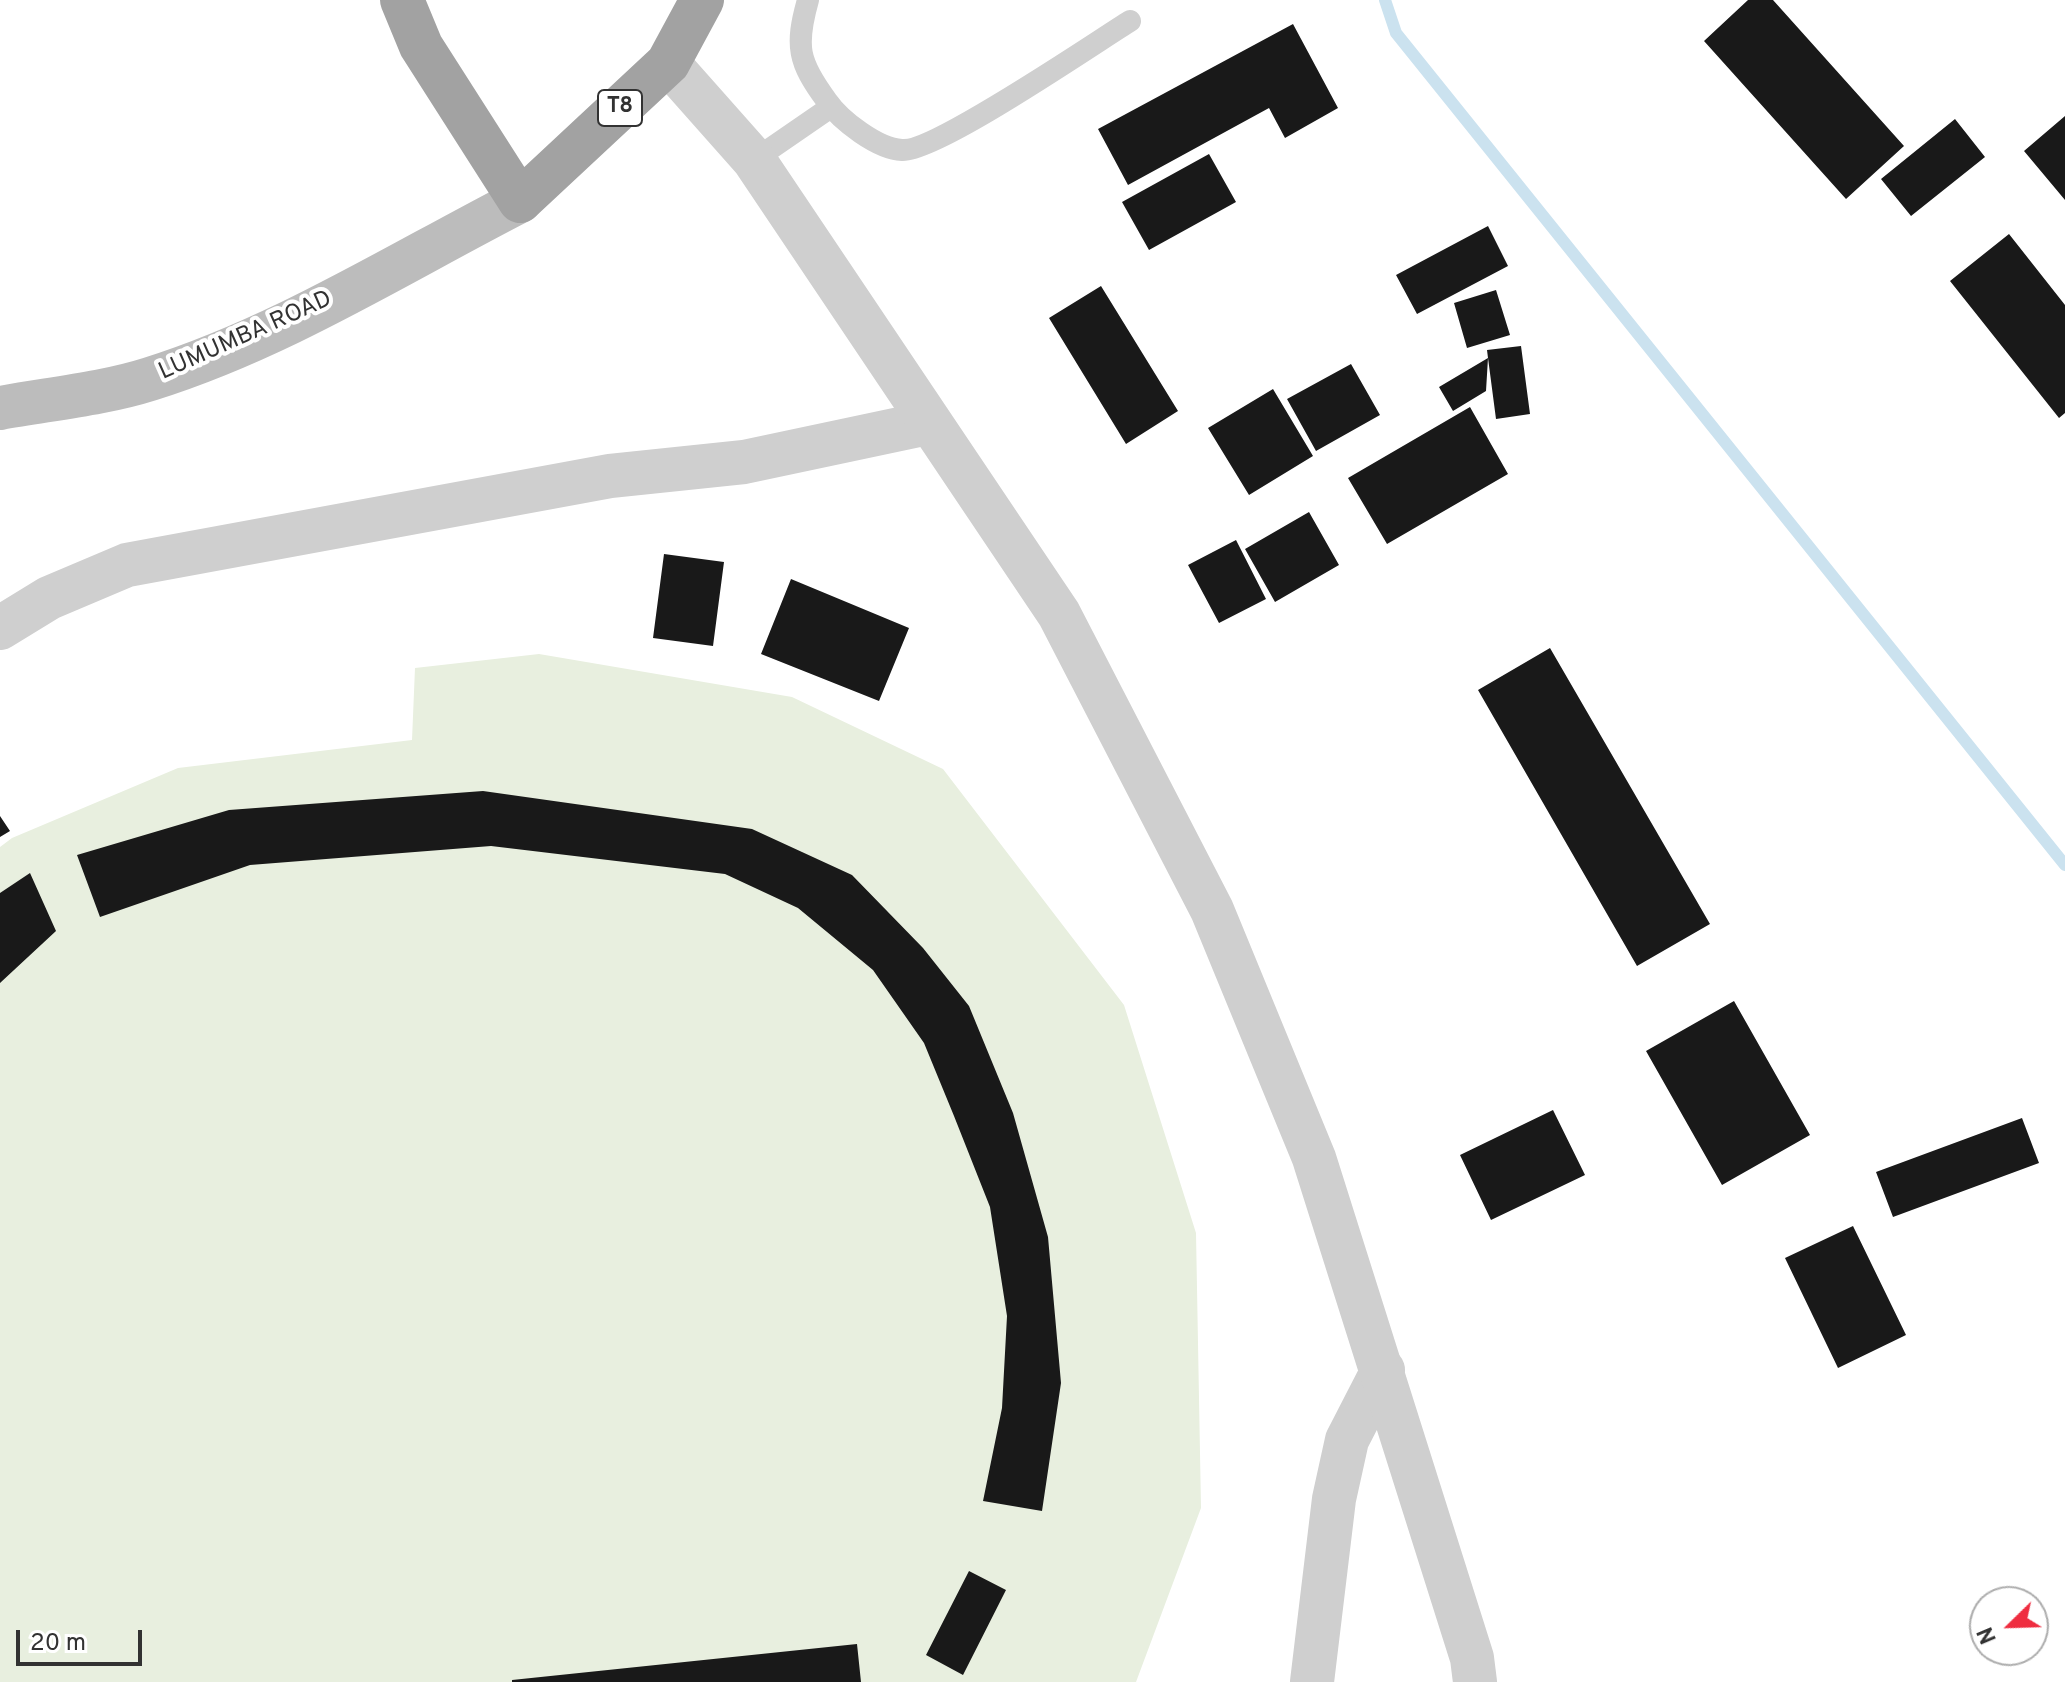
<!DOCTYPE html>
<style>
body{margin:0}
#map{position:relative;width:2065px;height:1682px;overflow:hidden;background:#fff;font-family:Overpass,sans-serif}
canvas{display:block}
.north{position:absolute;left:1969px;top:1586px;width:80px;height:80px;box-sizing:border-box;background:#fff;border:2px solid #adadad;border-radius:50%;rotate:247deg;font-size:22px;font-weight:700;line-height:32px;text-align:center;color:#323232}
.north::after{content:'';display:block;margin:auto;width:28px;height:36px;background:#ef2d40;clip-path:polygon(50% 0,100% 100%,50% 72%,0 100%)}
.scale{position:absolute;left:16px;top:1630px;width:126px;height:36px;box-sizing:border-box;border:4px solid #323232;border-top:0;padding-left:10px;font-size:24px;line-height:28px;white-space:nowrap;color:#323232;-webkit-text-stroke:6px #fff;paint-order:stroke}
</style>
<div id="map">
<canvas width="2065" height="1682"></canvas>
<div class="north">N</div>
<div class="scale">20 m</div>
</div>
<script>
const g = document.querySelector('canvas').getContext('2d');
g.lineJoin = 'round';
function paint(path, color) { g.fillStyle = color; g.fill(path, 'evenodd'); }
function stroke(path, color, width, dash) { g.strokeStyle = color; g.lineWidth = width; g.lineCap = dash ? 'butt' : 'round'; g.setLineDash(dash || []); g.stroke(path); }
function label(font, color, halo, rows, align = 'center') {
  g.font = font + ' Overpass,sans-serif'; g.lineWidth = 8; g.setLineDash([]); g.textBaseline = 'middle'; g.strokeStyle = halo; g.fillStyle = color; for (const [text, x, y, turn = 0] of rows) {
    g.save(); g.translate(x, y); g.rotate((+turn || 0) * Math.PI / 180); g.textAlign = isNaN(turn) ? turn : align; if (halo) g.strokeText(text, 0, 0); g.fillText(text, 0, 0); g.restore();
  }
}
paint(new Path2D(`
 M539,654L792,697L943,769L1124,1005L1196,1233L1201,1508L1136,1682H0V847L12,838L178,768L412,740L415,668Z`), '#e8efdf');
stroke(new Path2D(`
 M1385,0L1396,33L2065,865`), '#cbe2ef', 12);
paint(new Path2D(`
 M1748,0H1773L1904,146L1846,199L1704,41Z
 M1293,24L1338,108L1285,138L1269,108L1128,185L1098,129Z
 M2065,116V200L2024,151Z
 M1955,119L1985,157L1911,216L1881,179Z
 M1209,154L1236,202L1149,250L1122,202Z
 M1488,226L1508,266L1417,314L1396,275Z
 M2009,234L2065,305V413L2059,418L1950,281Z
 M1101,286L1178,411L1126,444L1049,318Z
 M1496,290L1510,335L1467,348L1454,303Z
 M1521,346L1530,414L1496,419L1488,358L1486,391L1453,411L1439,387L1488,358L1487,350Z
 M1351,364L1380,415L1316,451L1287,399Z
 M1273,389L1313,456L1249,495L1208,428Z
 M1470,407L1508,474L1387,544L1348,478Z
 M1309,512L1339,565L1275,602L1245,549Z
 M1236,540L1266,599L1219,623L1188,565Z
 M664,554L724,562L713,646L653,638Z
 M791,579L909,628L879,701L761,654Z
 M1550,648L1710,924L1637,966L1478,690Z
 M483,791L752,829L852,875L923,948L969,1006L1013,1113L1048,1237L1061,1383L1042,1511L983,1501L1002,1408L1007,1316L990,1207L954,1116L924,1043L873,970L798,908L725,874L491,846L250,865L100,917L77,855L229,810Z
 M0,816L10,831L0,837Z
 M30,873L56,931L0,983V893Z
 M1734,1001L1810,1135L1722,1185L1646,1051Z
 M1553,1110L1585,1175L1491,1220L1460,1155Z
 M2022,1118L2039,1163L1893,1217L1876,1172Z
 M1853,1226L1906,1335L1838,1368L1785,1258Z
 M969,1571L1006,1590L963,1675L926,1655Z
 M857,1644L861,1682H512V1680Z`), '#191919');
stroke(new Path2D(`
 M808,0C795,46 798,62 827,101C841,121 878,149 902,150C934,153 1093,44 1130,21
 M754,160L831,107`), '#cfcfcf', 22);
stroke(new Path2D(`
 M0,628L49,598L127,565L610,476L744,462L928,423
 M1312,1682L1334,1499L1347,1440L1383,1370`), '#cfcfcf', 44);
stroke(new Path2D(`
 M668,63L754,160L1059,614L1212,910L1314,1158L1472,1658L1475,1682`), '#cfcfcf', 44);
stroke(new Path2D(`
 M0,408C49,399 103,394 150,379C281,338 399,263 520,201`), '#bcbcbc', 44);
stroke(new Path2D(`
 M402,0L421,46L520,201L668,63L702,0`), '#a2a2a2', 44);
for (const [x, y, w] of [
 [620,108,44]
]) { const box = new Path2D(); box.roundRect(x - w / 2, y - 18, w, 36, 6); g.fillStyle = '#fff'; g.fill(box); stroke(box, '#323232', 2); }
label('bold 22px', '#323232', null, [
 ["T8",620,108]
]);
label('24px', '#323232', '#fff', [
 ["LUMUMBA ROAD",246,337,-24]
]);
</script>
